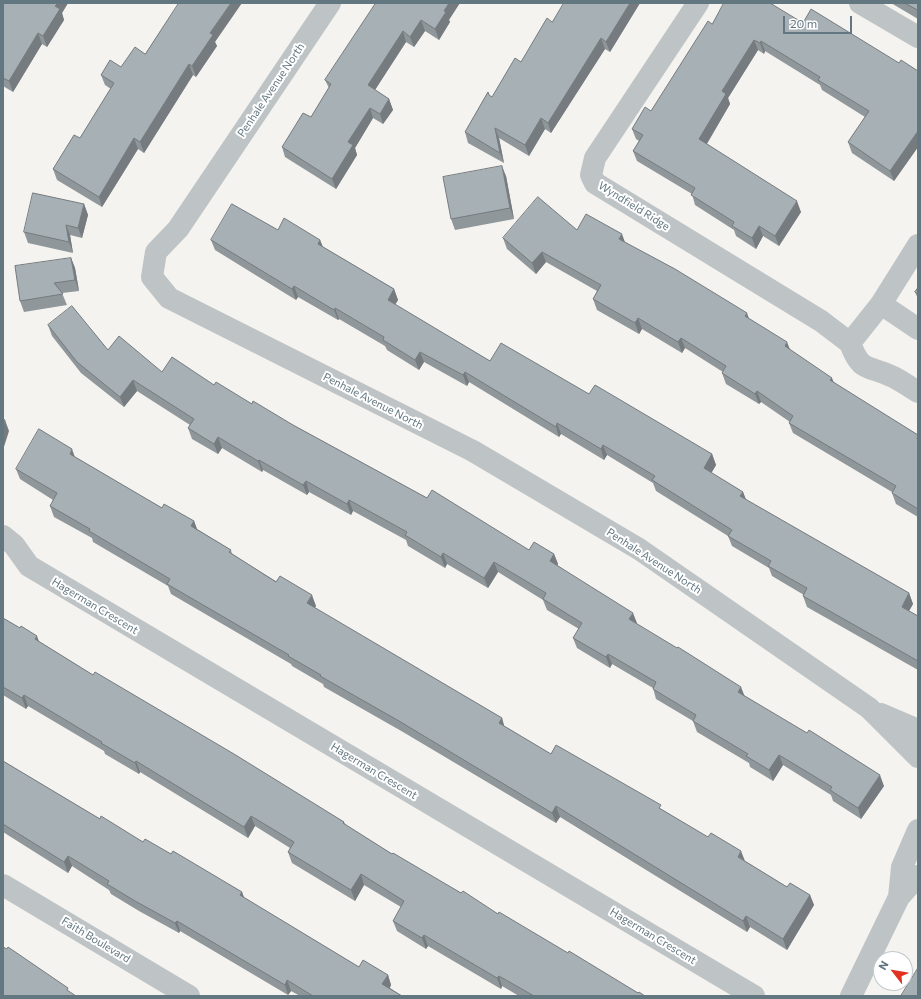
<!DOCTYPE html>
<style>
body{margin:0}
#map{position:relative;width:921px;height:999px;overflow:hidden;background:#f4f3ef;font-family:Commissioner,sans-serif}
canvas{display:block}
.frame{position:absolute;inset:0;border:4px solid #637780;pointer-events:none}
.north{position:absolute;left:873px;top:951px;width:40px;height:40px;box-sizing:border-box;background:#fff;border:1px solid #c1c9cc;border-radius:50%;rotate:301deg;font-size:11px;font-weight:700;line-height:16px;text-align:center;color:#637780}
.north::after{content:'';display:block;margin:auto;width:14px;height:18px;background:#e13322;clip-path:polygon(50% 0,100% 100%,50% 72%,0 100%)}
.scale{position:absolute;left:783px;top:16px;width:69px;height:18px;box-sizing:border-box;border:2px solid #637780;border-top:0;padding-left:5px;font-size:12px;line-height:14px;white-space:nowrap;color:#637780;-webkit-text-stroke:3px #fff;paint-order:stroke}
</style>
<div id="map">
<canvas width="921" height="999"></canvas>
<div class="frame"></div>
<div class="north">N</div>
<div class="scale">20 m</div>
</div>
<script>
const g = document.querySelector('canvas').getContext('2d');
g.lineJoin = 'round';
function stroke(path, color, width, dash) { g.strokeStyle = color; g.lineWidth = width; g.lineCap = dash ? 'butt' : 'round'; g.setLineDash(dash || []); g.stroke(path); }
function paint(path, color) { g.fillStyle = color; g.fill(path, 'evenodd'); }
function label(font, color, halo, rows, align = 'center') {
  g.font = font + ' Commissioner,sans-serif'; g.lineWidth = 4; g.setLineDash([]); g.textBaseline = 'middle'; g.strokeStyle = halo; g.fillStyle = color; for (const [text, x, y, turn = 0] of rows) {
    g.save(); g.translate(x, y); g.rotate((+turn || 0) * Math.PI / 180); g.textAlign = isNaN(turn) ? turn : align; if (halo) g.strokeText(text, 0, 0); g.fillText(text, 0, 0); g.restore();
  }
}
stroke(new Path2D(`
 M330,3L178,229L156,252L152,277L169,298L473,451L639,549L869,708L918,757
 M698,3L595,158L591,175L595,183L821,321L850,343L881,304L918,245
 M860,3L918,37
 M881,304L918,329
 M850,343C861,373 868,365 891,376C901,380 909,387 918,392
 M3,536L14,545L29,566L754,996
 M881,714L918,730
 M3,885L189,996
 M899,897L902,867L918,830
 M851,996L899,897L918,876`), '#bec3c5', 22);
paint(new Path2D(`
 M3,3H68L62,13L64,20L47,47L42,44L13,92L3,86Z
 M376,3L449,20L450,22L439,40L425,31L414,47L406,42L375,90L389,99L393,110L383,124L373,118L355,148L357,155L336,189L285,157L282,147L311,117L329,88L325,80Z
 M640,3L610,52L605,49L551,133L545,129L529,156L499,138L504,163L468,143L465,132L488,92L489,96L492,97L521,62L552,22Z
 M891,3H918V19Z
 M803,23L918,71V147L894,181L852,153L848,142L865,117L822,90L820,85L765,51L764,54L758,50L728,98L730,104L707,144L801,212L779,246L763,236L756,249L736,236L734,230L695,205L692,194L637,161L633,151L639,141L636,139L632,129L651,111L712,24Z
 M215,42L217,46L196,77L193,75L144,153L138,149L102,207L57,180L53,169L80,138L111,89L105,85L101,75L121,67L145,54Z
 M506,176L514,219L455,230L451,219Z
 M84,204L88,215L82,238L70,235L73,253L28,243L24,232Z
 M278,230L320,240L323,247L394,289L398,300L395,305L490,361L589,394L712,454L716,465L711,473L743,492L746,500L909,593L913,604L909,611L918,616V670L807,607L803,596L804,595L772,576L769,568L732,546L728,536L656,491L653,483L607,455L604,460L561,434L559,437L469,382L467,386L424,362L419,370L387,350L385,346L339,319L338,320L298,297L296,300L215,250L211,240Z
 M577,230L625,242L749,319L834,383L918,435V517L896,504L892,493V492L793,433L789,423L790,422L761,402L759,404L726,384L722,373L723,372L685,348L682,353L642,329L639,334L597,310L593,299L597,291L546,262L536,274L507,249L503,238Z
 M71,258L75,268L79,291L62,293L67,305L24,312L20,301Z
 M918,288V299L915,292Z
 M48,325L162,372L214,385L293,425L427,498L529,550L554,554L558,564L557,565L637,624L745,696L884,786L861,819L833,801L831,795L783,765L773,781L750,767L749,763L697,732L693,721L656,699L653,688L612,664L610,668L577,648L573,638L579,629L547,610L543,600L498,572L488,588L447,564L445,568L408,546L406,540L353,511L351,515L309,492L307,495L263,470L262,472L222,448L218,454L192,439L188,428L190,425L137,391L124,407L81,373L52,336Z
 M75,457L162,508L194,521L197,529L231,550L232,554L316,606L314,608L502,718L504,726L551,754L663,810L787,887L810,895L814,905L787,950L750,927L747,932L560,817L556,823L403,732L324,687L323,684L292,666L291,664L171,594L168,586L93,542L92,538L54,517L50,506L53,500L20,479L16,469Z
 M3,618L20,628L40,642L93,675L344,822L346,825L392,854L638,993L645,996H519L502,986L501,989L428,946L426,949L397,931L393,921L401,907L364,885L355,901L292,863L288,852L290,848L255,826L248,838L140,772L139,774L105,754L104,751L28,706L26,709L3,695Z
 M3,761L100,819L143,842L171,854L242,892L244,898L359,967L388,975L391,985L390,988L402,996H300L291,991L288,995L180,931L179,933L139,911L111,894L109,890L72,866L68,873L3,832Z`), '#90979b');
paint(new Path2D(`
 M58,3H68L62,13L64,20L47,47L43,36L55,6Z
 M231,3H242L215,42L217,46L196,77L192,66L210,33Z
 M449,3H460L449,20L450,22L439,40L435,29L444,11Z
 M630,3H640L610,52L606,42Z
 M421,20L425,31L414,47L410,37Z
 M403,31L406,42L371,96L368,85Z
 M38,33L42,44L13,92L9,81Z
 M601,38L605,49L551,133L548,123Z
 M754,40L758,50L728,98L730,104L703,150L699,139L722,91Z
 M761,41L765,51L764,54L760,43Z
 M189,64L193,75L144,153L140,142Z
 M389,99L393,110L383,124L380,114Z
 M370,108L373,118L355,148L357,155L336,189L332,179L348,142Z
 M541,118L545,129L529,156L525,145Z
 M495,128L499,138L504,163L500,153Z
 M918,131V147L894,181L890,171Z
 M134,138L138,149L102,207L99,197Z
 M502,166L506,176L514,219L510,208Z
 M797,201L801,212L779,246L775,236Z
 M84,204L88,215L82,238L78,228Z
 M66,225L70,235L73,253L69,242Z
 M759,226L763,236L756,249L752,238Z
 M622,234L626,245L619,239Z
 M320,240L324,250L318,244Z
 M542,252L546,262L536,274L532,263Z
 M71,258L75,268L79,291L75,280Z
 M294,286L298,297L296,300L292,289Z
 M394,289L398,300L391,311L388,300Z
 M335,308L339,319L338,320L334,310Z
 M747,313L751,324L745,316Z
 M638,318L642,329L639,334L635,323Z
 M681,338L685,348L682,353L678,342Z
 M787,342L791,352L785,346Z
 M420,352L424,362L419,370L415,360Z
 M465,372L469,382L467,386L463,375Z
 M832,378L836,388L830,380Z
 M133,380L137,391L124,407L120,397Z
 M757,391L761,402L759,404L755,394Z
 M5,420L9,431L3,450V428Z
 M557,423L561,434L559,437L556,427Z
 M218,437L222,448L218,454L214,444Z
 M603,445L607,455L604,460L601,449Z
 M72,449L76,460L70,454Z
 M712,454L716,465L708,479L704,468Z
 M259,460L263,470L262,472L258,461Z
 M306,481L309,492L307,495L303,485Z
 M743,492L747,502L740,496Z
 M349,500L353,511L351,515L347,504Z
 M194,521L198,532L191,526Z
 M443,553L447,564L445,568L441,557Z
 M554,554L558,564L553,571L550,561Z
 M494,562L498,572L488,588L484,578Z
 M909,593L913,604L905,618L902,607Z
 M312,595L316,606L311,614L307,603Z
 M633,613L637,623L633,630L629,619Z
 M37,636L41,647L35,639Z
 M608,654L612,664L610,668L606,657Z
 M741,687L745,697L738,692Z
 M24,695L28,706L26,709L22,698Z
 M502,718L505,729L499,723Z
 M779,755L783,765L773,781L769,770Z
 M136,761L140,772L139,774L135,763Z
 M880,775L884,786L861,819L858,808Z
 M556,806L560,817L556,823L552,813Z
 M251,816L255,826L248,838L244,827Z
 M741,851L745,861L738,857Z
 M68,856L72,866L68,873L64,862Z
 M361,874L364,885L355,901L351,890Z
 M242,892L246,903L240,895Z
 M810,895L814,905L787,950L783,939Z
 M746,916L750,927L747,932L743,921Z
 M177,921L180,931L179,933L175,923Z
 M424,935L428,946L426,949L422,938Z
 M388,975L391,985L386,994L382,984Z
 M499,976L502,986L501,989L497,978Z
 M287,980L291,991L288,995L285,985Z`), '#757b7e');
const building = new Path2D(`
 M3,3H58L55,6L60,9L43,36L38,33L9,81L3,78Z
 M179,3H231L210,33L213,35L192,66L189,64L140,142L134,138L99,197L53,169L74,135L80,138L114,83L101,75L110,60L121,67L135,47L145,54Z
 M376,3H449L444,11L446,12L435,29L421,20L410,37L403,31L368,85L389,99L380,114L370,108L348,142L353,145L332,179L282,147L303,113L311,117L331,84L325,80Z
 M564,3H630L606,42L601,38L548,123L541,118L525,145L495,128L500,153L465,132L488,92L489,95L492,97L515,58L521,62L547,18L552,22Z
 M724,3H770L803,23L811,9L899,63L901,60L918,71V131L890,171L848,142L869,111L818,80L820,77L761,41L760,43L754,40L722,91L726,94L699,139L797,201L775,236L759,226L752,238L732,226L734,222L691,195L695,188L633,151L643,135L632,129L645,107L651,111L708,21L712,24Z
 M905,3H918V10Z
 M502,166L510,208L451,219L443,177Z
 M33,193L84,204L78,228L66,225L69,242L24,232Z
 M538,197L577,230L586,214L622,234L619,239L675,269L747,313L745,316L787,342L785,346L832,378L830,380L918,435L917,439H918V509L892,493L896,486L789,423L793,416L757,391L755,394L722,373L726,366L681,338L678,342L638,318L635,323L593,299L601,285L542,252L532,263L503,238Z
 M232,204L278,230L284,218L320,240L318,244L394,289L388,300L490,361L501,343L589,394L595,385L712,454L704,468L743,492L740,496L909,593L902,607L918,616V661L803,596L807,588L768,566L771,561L728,536L732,530L652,480L655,476L603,445L601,449L557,423L556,427L465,372L463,375L420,352L415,360L383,340L384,337L335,308L334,310L294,286L292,289L211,240Z
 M71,258L75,280L54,283L63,294L20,301L15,266Z
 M918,288V294L915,292Z
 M72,306L108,350L119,336L162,372L172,357L214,385L216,382L252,404L253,401L293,425L427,498L432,490L529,550L534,542L554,554L550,561L633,613L629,619L677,648L678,647L741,687L738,692L807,733L809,730L880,775L858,808L830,790L832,787L779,755L769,770L746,756L748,754L693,721L696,715L653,689L656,682L608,654L606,657L573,638L582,623L543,599L546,593L494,562L484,578L443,553L441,557L405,535L407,532L349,500L347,504L306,481L303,485L259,460L258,461L218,437L214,444L188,428L194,419L133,380L120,397L77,362L48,325Z
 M3,419L5,420L3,428Z
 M39,429L72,449L70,454L162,508L164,504L194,521L191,526L231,550L229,552L276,582L280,576L312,595L307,603L502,718L499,723L551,754L556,745L661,805L659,808L708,837L711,833L741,851L738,857L787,887L790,883L810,895L783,939L746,916L743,921L556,806L552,813L399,721L320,676L321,675L288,656L289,655L167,584L170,579L89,531L90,529L50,506L57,493L16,469Z
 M3,618L20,628L21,626L37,636L35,639L93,675L95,672L234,754L344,822L343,823L392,854L393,853L461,893L463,891L498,914L499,912L568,953L569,951L638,993L639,992L645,996H534L499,976L497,978L424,935L422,938L393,921L404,901L361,874L351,890L288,852L294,842L251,816L244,827L136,761L135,763L101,743L102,742L24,695L22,698L3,687Z
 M3,761L100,819L101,816L143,842L145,839L171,854L173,851L242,892L240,895L359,967L363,960L388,975L382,984L402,996H313L287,980L285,985L177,921L175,923L135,901L107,884L109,881L68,856L64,862L3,824Z
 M3,947L7,949L8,947L68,988L67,990L76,996H3Z
 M918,968V996H901Z`);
paint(building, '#a7b0b4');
stroke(building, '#757b7e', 1);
label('11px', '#637780', '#fff', [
 ["Penhale Avenue North",271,90,-56],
 ["Wyndfield Ridge",634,206,32],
 ["Penhale Avenue North",373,401,27],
 ["Penhale Avenue North",654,561,33],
 ["Hagerman Crescent",95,606,31],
 ["Hagerman Crescent",374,771,31],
 ["Hagerman Crescent",653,936,31],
 ["Faith Boulevard",96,940,31]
]);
</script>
